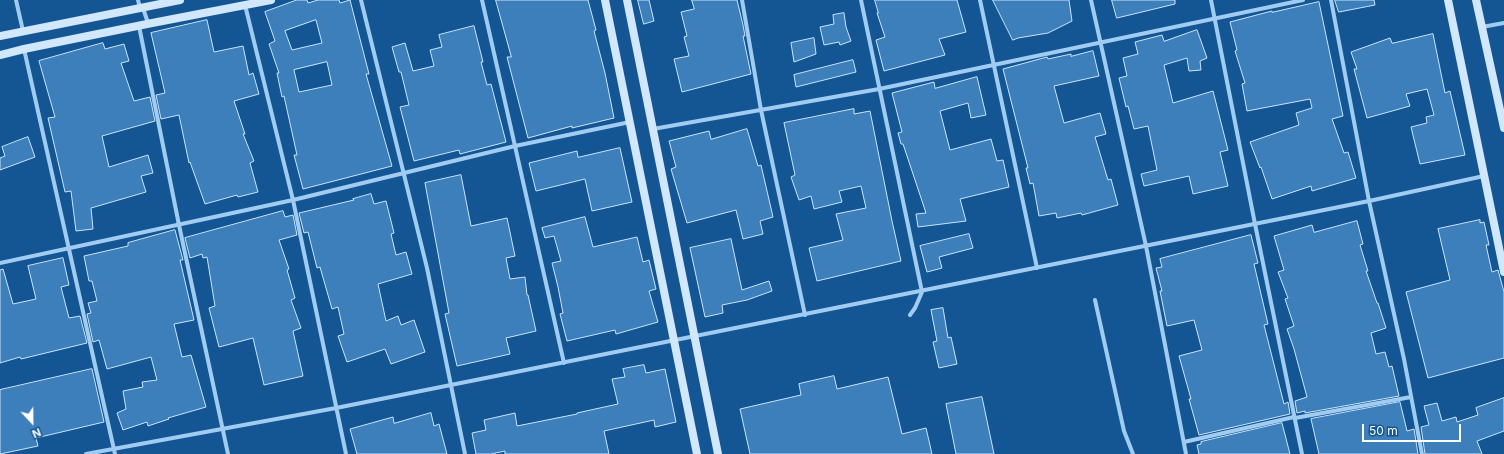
<!DOCTYPE html>
<style>
body{margin:0}
#map{position:relative;width:1504px;height:454px;overflow:hidden;background:#135693;font-family:Inter,sans-serif}
canvas{display:block}
.north{position:absolute;left:12px;top:402px;width:40px;height:40px;-webkit-text-stroke:3px #135693;paint-order:stroke;rotate:158deg;font-size:11px;font-weight:700;line-height:16px;text-align:center;color:#fff}
.north::after{content:'';display:block;margin:auto;width:14px;height:18px;background:#fff;clip-path:polygon(50% 0,100% 100%,50% 72%,0 100%)}
.scale{position:absolute;left:1362px;top:424px;width:99px;height:18px;box-sizing:border-box;border:2px solid #fff;border-top:0;padding-left:5px;font-size:12px;line-height:14px;white-space:nowrap;color:#fff;-webkit-text-stroke:3px #135693;paint-order:stroke}
</style>
<div id="map">
<canvas width="1504" height="454"></canvas>
<div class="north">N</div>
<div class="scale">50 m</div>
</div>
<script>
const g = document.querySelector('canvas').getContext('2d');
g.lineJoin = 'round';
function paint(path, color) { g.fillStyle = color; g.fill(path, 'evenodd'); }
function stroke(path, color, width, dash) { g.strokeStyle = color; g.lineWidth = width; g.lineCap = dash ? 'butt' : 'round'; g.setLineDash(dash || []); g.stroke(path); }
const building = new Path2D(`
 M297,0H307L308,3L318,0H339L340,3L350,0L369,74H366L392,166L303,189L294,155H297L284,96L282,97L277,73H279L269,44L275,41L265,12ZM316,20L322,43L292,50L285,31ZM327,62L332,85L299,92L294,70Z
 M496,0H588L596,30L594,31L605,73L614,118L572,128V126L528,138L507,57H511Z
 M638,0H649L654,21L644,24Z
 M692,0H737L743,25L745,36H743L751,74L682,92L674,59L689,56L684,37L687,36L681,12L694,9Z
 M875,0H957L966,32L939,39L945,55L884,71L876,40L885,37L877,13H878Z
 M993,0H1069L1072,21L1048,33L1018,38L1013,40Z
 M1112,0H1175V4L1117,18Z
 M1335,0H1374L1375,5L1339,12Z
 M1319,2L1343,116L1332,119L1344,153L1348,152L1356,178L1312,191L1311,186L1272,199L1261,167L1260,168L1250,142L1299,125L1296,113L1312,108L1310,99L1247,111L1242,84L1245,83L1235,51L1237,50L1230,22L1272,11V12Z
 M844,13L846,27L851,41L840,45L839,42L824,45L820,27L834,24L833,15Z
 M207,20L214,52L243,46L249,75L253,73L259,94L234,101L245,134H243L254,161L250,163L258,192L238,197L237,195L205,204L190,162L189,163L179,115L161,119L156,95L165,93L151,33Z
 M474,26L483,62H481L487,85L491,84L506,142L460,154L459,150L414,161L400,107L409,105L401,72H399L392,47L405,43L413,71L434,66L430,50L442,47L439,35Z
 M1197,30L1207,58L1200,61L1201,70L1189,71L1187,58L1164,65L1173,103L1213,91L1228,150L1220,152L1228,186L1193,194L1189,176L1144,186L1141,174L1157,170L1148,126L1134,129L1128,106L1126,107L1119,78L1127,76L1123,58L1138,54L1135,42L1162,35L1164,41Z
 M1433,34L1445,93L1450,91L1465,155L1420,164L1411,127L1427,123L1426,117L1434,115L1427,89L1406,94L1410,106L1367,118L1354,69H1357L1351,52L1390,38L1392,43Z
 M814,38L816,54L794,62L791,43Z
 M103,43L105,49L124,44L129,61L121,63L134,101L150,97L155,121L102,136L109,167L148,155L153,173L141,176L146,192L91,208L93,229L76,231L71,191L65,192L48,118L55,117L39,61Z
 M1093,51L1099,76L1054,86L1064,123L1100,113L1106,134L1095,137L1108,180L1111,179L1118,205L1082,215L1081,213L1057,218L1056,213L1039,216L1033,183L1030,184L1026,168H1028L1003,69L1047,57L1048,59L1071,54V56Z
 M853,60L856,72L796,87L794,75Z
 M977,77L986,115L971,118L968,103L940,111L950,150L991,139L997,161L1003,160L1009,187L960,199L966,221L918,227L916,214L926,213L903,144H901L898,133L902,132L892,93L934,82L935,88Z
 M854,109V114L870,111L892,221L901,261L817,281L809,248L843,240L836,214L866,208L861,186L839,191L842,202L814,209L811,196L799,200L791,177L795,175L784,123Z
 M747,129L758,166L761,165L773,217L760,221L763,234L743,239L736,210L687,223L671,169L676,167L669,141L709,131L711,139Z
 M28,137L35,157L0,170V158L5,156L2,147Z
 M620,148L632,202L592,211L585,179L536,191L529,163L577,151L578,157Z
 M461,175L471,226L507,218L515,256L506,258L510,279L525,277L527,295H528L536,331L506,338L510,354L457,366L445,314L449,313L425,183Z
 M371,194L374,204L386,201L394,233L391,234L396,255L406,252L412,274L378,284L386,321L398,316L401,325L414,320L425,352L391,364L385,349L347,362L338,336L344,334L338,307L332,309L320,267L317,268L308,232L304,233L299,213L354,200L353,199Z
 M283,211L285,217L293,215L297,235L279,240L289,269L287,270L295,298L291,300L301,328L293,331L303,376L264,385L253,338L219,347L209,308L215,306L207,257L203,258L202,254L190,258L185,238Z
 M585,217L593,247L637,237L643,262L649,260L656,289L649,291L658,322L616,334L615,330L567,341L560,314L563,313L558,287L552,263L561,261L554,236L545,238L542,228Z
 M1480,220V223L1484,222L1489,245H1486L1492,272L1498,270L1504,292V358L1428,378L1406,292L1450,280L1438,229Z
 M1357,221L1363,244L1360,245L1368,271H1366L1377,303H1378L1386,328L1371,333L1376,354L1385,352L1389,367L1392,366L1399,396L1305,413V411L1297,413L1295,401L1307,397L1294,349L1287,329L1294,326L1285,299L1288,298L1278,272L1284,270L1274,236L1312,225L1314,232Z
 M175,230L183,260H180L194,320L174,324L182,357L191,355L206,407L168,418L169,419L148,426L147,422L123,430L117,413L126,409L123,391L143,387L142,382L157,380L151,357L107,369L99,340L93,342L87,314L91,313L88,303L97,301L92,281H89L84,256L128,246V243Z
 M969,234L973,248L939,257L942,268L927,272L920,246Z
 M1251,235L1258,263L1254,264L1268,324L1264,325L1284,404L1288,402L1290,414L1199,435L1189,399H1191L1179,356L1202,350L1194,320L1167,326L1160,291H1162L1156,268L1162,267L1160,259Z
 M731,239L742,290L769,281L772,291L747,300L722,305L723,313L705,317L690,248Z
 M63,258L69,285L61,287L69,318L80,316L87,343L21,359L20,357L0,363V270L3,269L13,304L36,299L28,266Z
 M943,308L948,338L951,337L957,364L939,368L933,342L937,341L931,310Z
 M644,365L646,373L665,369L676,422L655,427L654,420L604,431L609,454H505V451L491,454H476L472,433L486,430L484,420L515,413L517,426L577,414V413L618,404L612,379L625,377L623,369Z
 M92,369L104,422L36,438L38,446L0,454V390Z
 M834,376L837,389L888,377L902,434L926,428L932,454H750L740,409L801,395L799,384Z
 M982,397L994,454H956L946,404Z
 M1504,398V431L1477,441L1482,454H1425L1421,427L1429,425L1424,406L1437,403L1442,421L1456,417L1457,422L1478,415L1476,408Z
 M1400,402L1407,431L1414,429L1418,454H1319L1311,419Z
 M431,413L434,426L439,424L447,454H357L350,429L393,417L394,423Z
 M1282,423L1290,454H1199L1197,445L1201,444V442Z`);
paint(building, '#3c7fbb');
stroke(building, '#c9e4fc', 1);
stroke(new Path2D(`
 M16,0L23,31
 M138,0L140,8
 M361,0L427,268L465,454
 M482,0L564,363
 M742,0L761,110L805,315
 M861,0L922,292L915,308L910,315
 M980,0L1037,268
 M1091,0L1146,246L1186,454
 M1211,0L1255,224L1302,454
 M1331,0L1369,201L1404,359L1422,454
 M245,5L293,200L346,454
 M143,8L148,23
 M139,26L179,225L228,454
 M1482,27L1504,23
 M24,49L115,454
 M653,129L879,89L1303,0
 M0,263L293,200L515,146L630,122
 M1095,300L1124,431L1133,454
 M1295,418L1411,397
 M1184,442L1294,417
 M86,454L336,408L1369,201L1484,176`), '#a1ccf2', 4);
stroke(new Path2D(`
 M605,0L697,454
 M627,0L718,454
 M1448,0L1504,272
 M1476,0L1504,128
 M0,36L180,0
 M0,55L24,49L147,24L271,0`), '#d0e7fc', 8);
</script>
